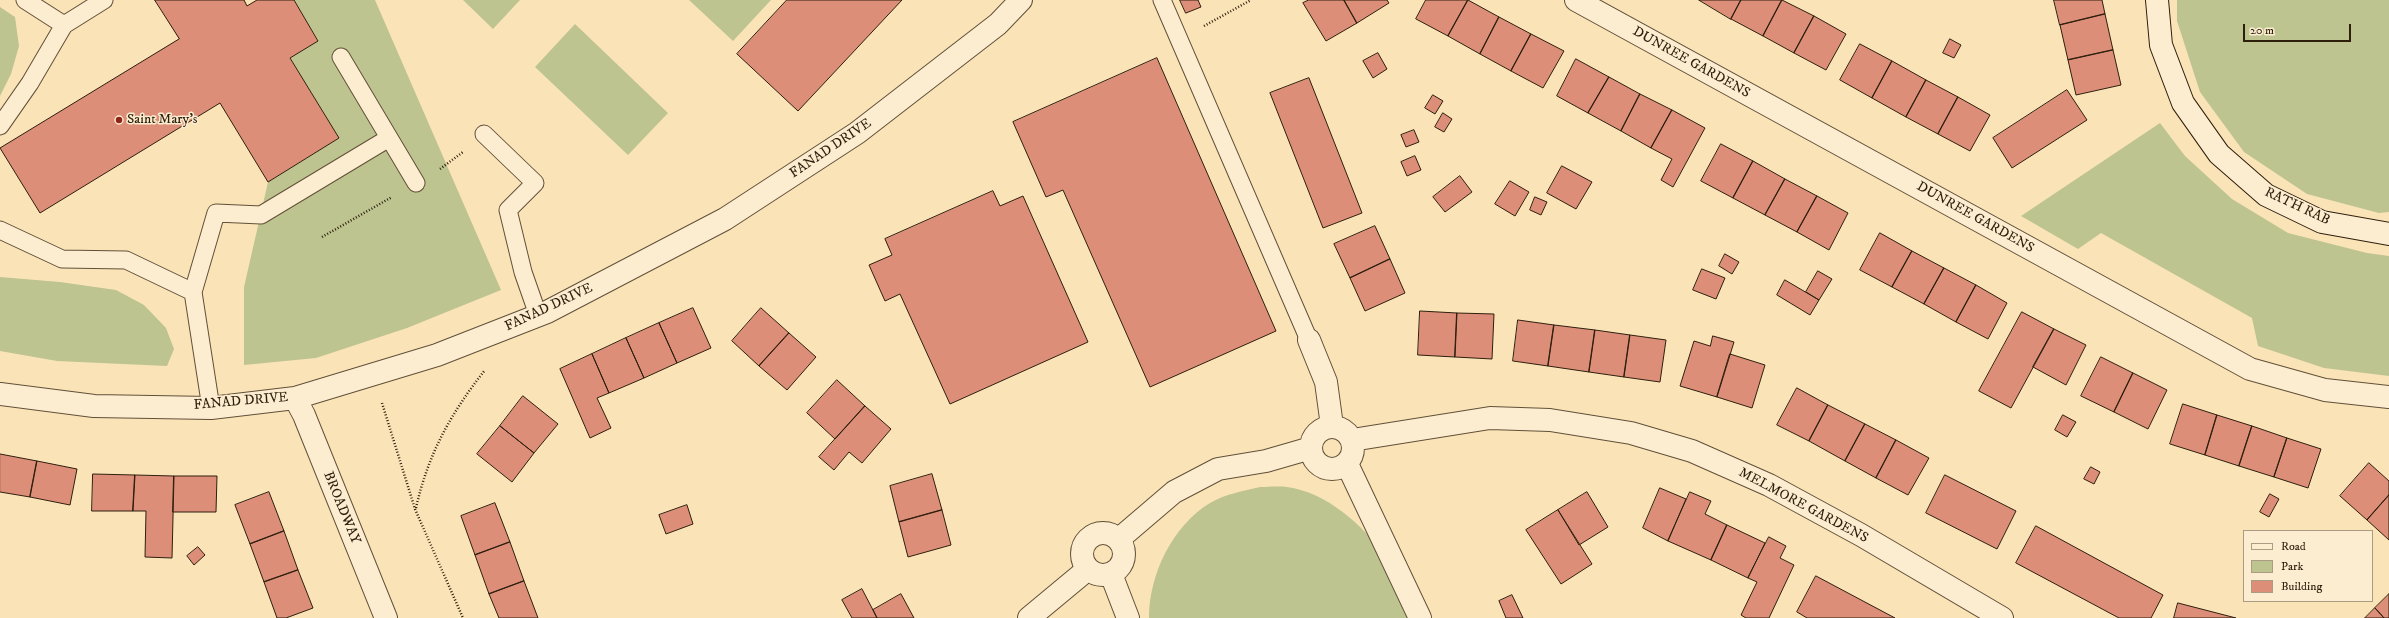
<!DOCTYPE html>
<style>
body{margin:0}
#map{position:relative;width:2389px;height:618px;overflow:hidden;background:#fbe3b8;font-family:"IM FELL DW Pica",serif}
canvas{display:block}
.legend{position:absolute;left:2243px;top:530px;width:130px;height:72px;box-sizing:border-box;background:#fcedd1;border:1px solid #aa9b83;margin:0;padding:5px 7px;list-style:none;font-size:12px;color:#2e1f0d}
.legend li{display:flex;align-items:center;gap:8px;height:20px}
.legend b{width:20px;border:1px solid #aa9b83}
.scale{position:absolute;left:2243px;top:24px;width:108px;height:18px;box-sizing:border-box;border:2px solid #2e1f0d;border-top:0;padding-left:5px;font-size:12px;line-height:14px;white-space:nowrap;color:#2e1f0d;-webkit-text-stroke:3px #fcedd1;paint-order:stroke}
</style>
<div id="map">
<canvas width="2389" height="618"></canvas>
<ul class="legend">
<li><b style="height:5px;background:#fcedd1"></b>Road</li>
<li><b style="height:11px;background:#bdc490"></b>Park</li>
<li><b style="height:11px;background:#dc8e79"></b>Building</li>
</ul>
<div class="scale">20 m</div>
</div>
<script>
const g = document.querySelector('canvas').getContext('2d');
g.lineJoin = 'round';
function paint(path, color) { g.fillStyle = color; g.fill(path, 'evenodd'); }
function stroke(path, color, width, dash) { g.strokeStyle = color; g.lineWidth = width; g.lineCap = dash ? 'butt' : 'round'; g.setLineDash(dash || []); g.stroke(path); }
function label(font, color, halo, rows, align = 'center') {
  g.font = font + ' "IM FELL DW Pica",serif'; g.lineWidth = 3; g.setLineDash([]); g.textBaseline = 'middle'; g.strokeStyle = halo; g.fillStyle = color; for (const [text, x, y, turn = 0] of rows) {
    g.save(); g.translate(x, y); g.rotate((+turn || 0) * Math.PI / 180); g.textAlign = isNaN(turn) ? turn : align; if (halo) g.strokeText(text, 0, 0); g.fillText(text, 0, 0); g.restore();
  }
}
paint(new Path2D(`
 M294,0H375L501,290L407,328L316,358L244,365V287L268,182L339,138L290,58L318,40Z
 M463,0H520L493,29Z
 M689,0H771L733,41Z
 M2177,0H2389V212L2379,213L2307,194L2244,152L2200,92L2177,21Z
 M0,7L15,17L19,46L11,74L0,96Z
 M575,24L668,113L628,155L535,67Z
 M2160,123L2185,156L2232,199L2288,233L2367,253L2389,256V376L2324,368L2258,346L2252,318L2101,233L2078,249L2021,216Z
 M0,277L60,282L116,290L144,305L166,328L174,349L167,366L57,361L0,351Z
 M1260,487C1268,487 1278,486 1287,487C1326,492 1363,525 1385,556C1396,572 1403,600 1411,618H1149C1149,575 1172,526 1210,503C1225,494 1243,491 1260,487Z`), '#bdc490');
const building = new Path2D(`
 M155,0H244L247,6L257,0H294L318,41L290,58L339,138L268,182L220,103L40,213L0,148L179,39Z
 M787,0H902L798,111L737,54Z
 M1180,0H1198L1201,7L1186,13Z
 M1309,0H1344L1357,23L1326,41L1303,3Z
 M1344,0H1387L1389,3L1357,23Z
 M1426,0H1468L1448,36L1416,19Z
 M1468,0L1499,17L1480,54L1448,36Z
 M1699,0H1741L1731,19Z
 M1741,0H1782L1763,36L1731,19Z
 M1782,0L1814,16L1794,53L1763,36Z
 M2054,0H2102L2105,14L2060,25Z
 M2105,14L2113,50L2068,60L2060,25Z
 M1814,16L1846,34L1826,70L1794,53Z
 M1499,17L1531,34L1511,71L1480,54Z
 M1531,34L1564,51L1543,88L1511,71Z
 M1950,39L1961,45L1954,58L1943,53Z
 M1860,44L1892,61L1872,98L1840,80Z
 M2113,50L2121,85L2076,95L2068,60Z
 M1378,53L1387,69L1373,78L1363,61Z
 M1157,58L1276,331L1150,387L1063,190L1046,197L1013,122Z
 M1576,59L1609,77L1588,113L1557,96Z
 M1892,61L1926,80L1906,117L1872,98Z
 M1609,77L1640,94L1621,131L1588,113Z
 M1309,78L1362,213L1323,228L1270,93Z
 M1926,80L1958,97L1938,134L1906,117Z
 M2067,90L2087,120L2012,168L1993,138Z
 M1640,94L1672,110L1651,148L1621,131Z
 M1433,95L1443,101L1435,114L1425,108Z
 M1958,97L1990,115L1970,151L1938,134Z
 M1672,110L1705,128L1673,187L1661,180L1672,159L1651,148Z
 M1443,113L1452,119L1444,132L1435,127Z
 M1414,130L1419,142L1406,147L1401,135Z
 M1721,144L1753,161L1733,198L1701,181Z
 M1415,156L1421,170L1407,176L1401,162Z
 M1753,161L1785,179L1765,215L1733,198Z
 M1562,166L1592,182L1576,209L1547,193Z
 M1460,176L1472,192L1445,212L1433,197Z
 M1785,179L1817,196L1797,232L1765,215Z
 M1510,181L1529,192L1515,216L1495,204Z
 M993,191L1000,206L1023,196L1088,342L950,404L900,294L885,301L869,265L892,255L885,239Z
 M1817,196L1848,213L1829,250L1797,232Z
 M1535,197L1547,202L1541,215L1530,210Z
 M1375,226L1390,259L1350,278L1334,244Z
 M1880,233L1912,251L1892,287L1860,270Z
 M1912,251L1944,268L1924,304L1892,287Z
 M1725,254L1739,262L1732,274L1719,266Z
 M1390,259L1405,293L1365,311L1350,278Z
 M1944,268L1976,285L1956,322L1924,304Z
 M1702,269L1725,278L1716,299L1693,290Z
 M1818,271L1832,279L1819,300L1806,292Z
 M1785,280L1819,300L1810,315L1777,295Z
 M1976,285L2007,303L1988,339L1956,322Z
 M693,308L711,348L677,363L659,323Z
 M761,308L789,333L759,366L732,341Z
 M1420,311L1457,313L1455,357L1418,355Z
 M2022,312L2054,329L2011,408L1979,391Z
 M1457,313L1494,314L1492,359L1455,357Z
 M1518,320L1554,325L1548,366L1513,361Z
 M659,323L677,363L644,378L626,338Z
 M1554,325L1595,330L1589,372L1548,366Z
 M2054,329L2086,345L2066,385L2033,367Z
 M1595,330L1630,335L1624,377L1589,372Z
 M789,333L816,357L787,390L759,366Z
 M1630,335L1666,340L1660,382L1624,377Z
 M1713,336L1734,342L1717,397L1680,386L1694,341L1710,346Z
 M626,338L644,378L609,393L592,354Z
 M592,354L609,393L597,398L611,428L590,438L560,369Z
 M1730,354L1765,365L1752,408L1717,397Z
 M2101,357L2133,373L2114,412L2081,396Z
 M2133,373L2167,390L2148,429L2114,412Z
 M837,380L865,406L835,439L807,413Z
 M1797,388L1828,405L1809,441L1777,425Z
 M523,396L558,424L534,453L500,426Z
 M2183,404L2217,415L2205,455L2170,444Z
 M1828,405L1865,424L1845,461L1809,441Z
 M865,406L891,429L862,463L849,452L834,470L819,457Z
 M2063,415L2076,422L2067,437L2055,430Z
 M2217,415L2252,426L2239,466L2205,455Z
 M1865,424L1896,440L1876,478L1845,461Z
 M500,426L534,453L512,482L477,454Z
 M2252,426L2287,438L2274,477L2239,466Z
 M2287,438L2321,449L2308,488L2274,477Z
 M1896,440L1929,458L1908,495L1876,478Z
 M0,454L37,461L30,497L0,492Z
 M37,461L77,469L70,505L30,497Z
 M2369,463L2389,481V495L2367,520L2340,496Z
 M2091,467L2100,472L2094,484L2084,479Z
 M93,474L135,475L133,511H92Z
 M932,474L942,510L899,522L890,486Z
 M135,475L174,476L172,558L145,557L146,511H133Z
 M1945,475L2016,511L1997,549L1926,513Z
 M174,476H217L216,512H173Z
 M1660,488L1686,499L1668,541L1643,528Z
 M269,492L284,531L250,544L235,505Z
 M1587,492L1608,527L1579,545L1558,510Z
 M1690,492L1711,501L1705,514L1727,525L1711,560L1668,541Z
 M2270,494L2279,499L2269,517L2260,512Z
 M2389,495V540L2367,520Z
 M495,503L510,542L475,555L461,516Z
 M687,505L693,524L666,534L659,515Z
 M942,510L951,545L908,557L899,522Z
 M1558,510L1592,564L1561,584L1526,530Z
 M1727,525L1765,543L1748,578L1711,560Z
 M2036,526L2163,595L2151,618H2119L2016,563Z
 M284,531L298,570L264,582L250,544Z
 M1769,537L1786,546L1780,558L1794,565L1769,618H1746L1741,615L1757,582L1748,578Z
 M510,542L524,581L489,594L475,555Z
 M198,547L205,555L194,565L187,556Z
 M298,570L313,608L286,618H277L264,582Z
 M1816,576L1895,618H1807L1797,612Z
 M524,581L538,618H499L489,594Z
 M862,589L873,610L877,618H852L842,600Z
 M901,594L914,618H877L873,610Z
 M2389,594V618H2384L2375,608Z
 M1512,595L1523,618H1506L1499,601Z
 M2178,603L2236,618H2174Z
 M2375,608L2384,618H2365Z`);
paint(building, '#dc8e79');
stroke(building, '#2e1f0d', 1);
const lane = new Path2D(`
 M25,0L64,25
 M1162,0L1309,340
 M341,57L416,183
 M0,126L30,83L64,25L104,0
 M484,134L535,183L508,210L523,272L538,315
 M0,230L62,259L126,260L193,292
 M211,408L193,292L216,213L261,215L389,138`);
const street = new Path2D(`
 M1576,0L2250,369L2325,390L2389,397
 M1309,340L1326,382L1332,426
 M0,394L94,406L211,408L295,398L437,355L547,312L725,219L857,133L998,24L1021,0
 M295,398L304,415L386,618
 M1311 448a21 21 0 1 1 42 0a21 21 0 1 1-42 0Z
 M1352,440L1490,418L1550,420L1631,433L1692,451L1769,485L1861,535L2002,618
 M1347,464L1420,618
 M1082 554a21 21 0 1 1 42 0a21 21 0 1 1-42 0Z
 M1119,539L1174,492L1218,469L1266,461L1311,448
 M1111,574L1128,618
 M1029,618L1088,569`);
const secondary = new Path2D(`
 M2157,0L2161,45L2183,103L2219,154L2266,195L2322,222L2389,234`);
stroke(lane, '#615038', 19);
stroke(street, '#615038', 24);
stroke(secondary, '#2e1f0d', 24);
stroke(new Path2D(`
 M1204,26L1251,0
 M440,169L463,152
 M322,237L392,197
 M382,403L415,509L463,618
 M416,508C428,454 451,413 485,370`), '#2e1f0d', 2.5, [1, 2]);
stroke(lane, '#fcedd1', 17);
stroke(street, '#fcedd1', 22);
stroke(secondary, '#fcedd1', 22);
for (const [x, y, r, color] of [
 [119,120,4,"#8f2418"]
]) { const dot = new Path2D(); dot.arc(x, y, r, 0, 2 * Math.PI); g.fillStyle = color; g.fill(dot); stroke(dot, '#fcedd1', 1.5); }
label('14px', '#2e1f0d', '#fcedd1', [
 ["DUNREE GARDENS",1691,63,29],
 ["FANAD DRIVE",831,149,-34],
 ["RATH RAB",2297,207,25],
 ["DUNREE GARDENS",1975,218,29],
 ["FANAD DRIVE",549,308,-25],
 ["FANAD DRIVE",241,402,-5],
 ["MELMORE GARDENS",1803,506,28],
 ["BROADWAY",341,508,68]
]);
label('14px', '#2e1f0d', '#fcedd1', [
 ["Saint Mary's",127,120]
], 'left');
</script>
